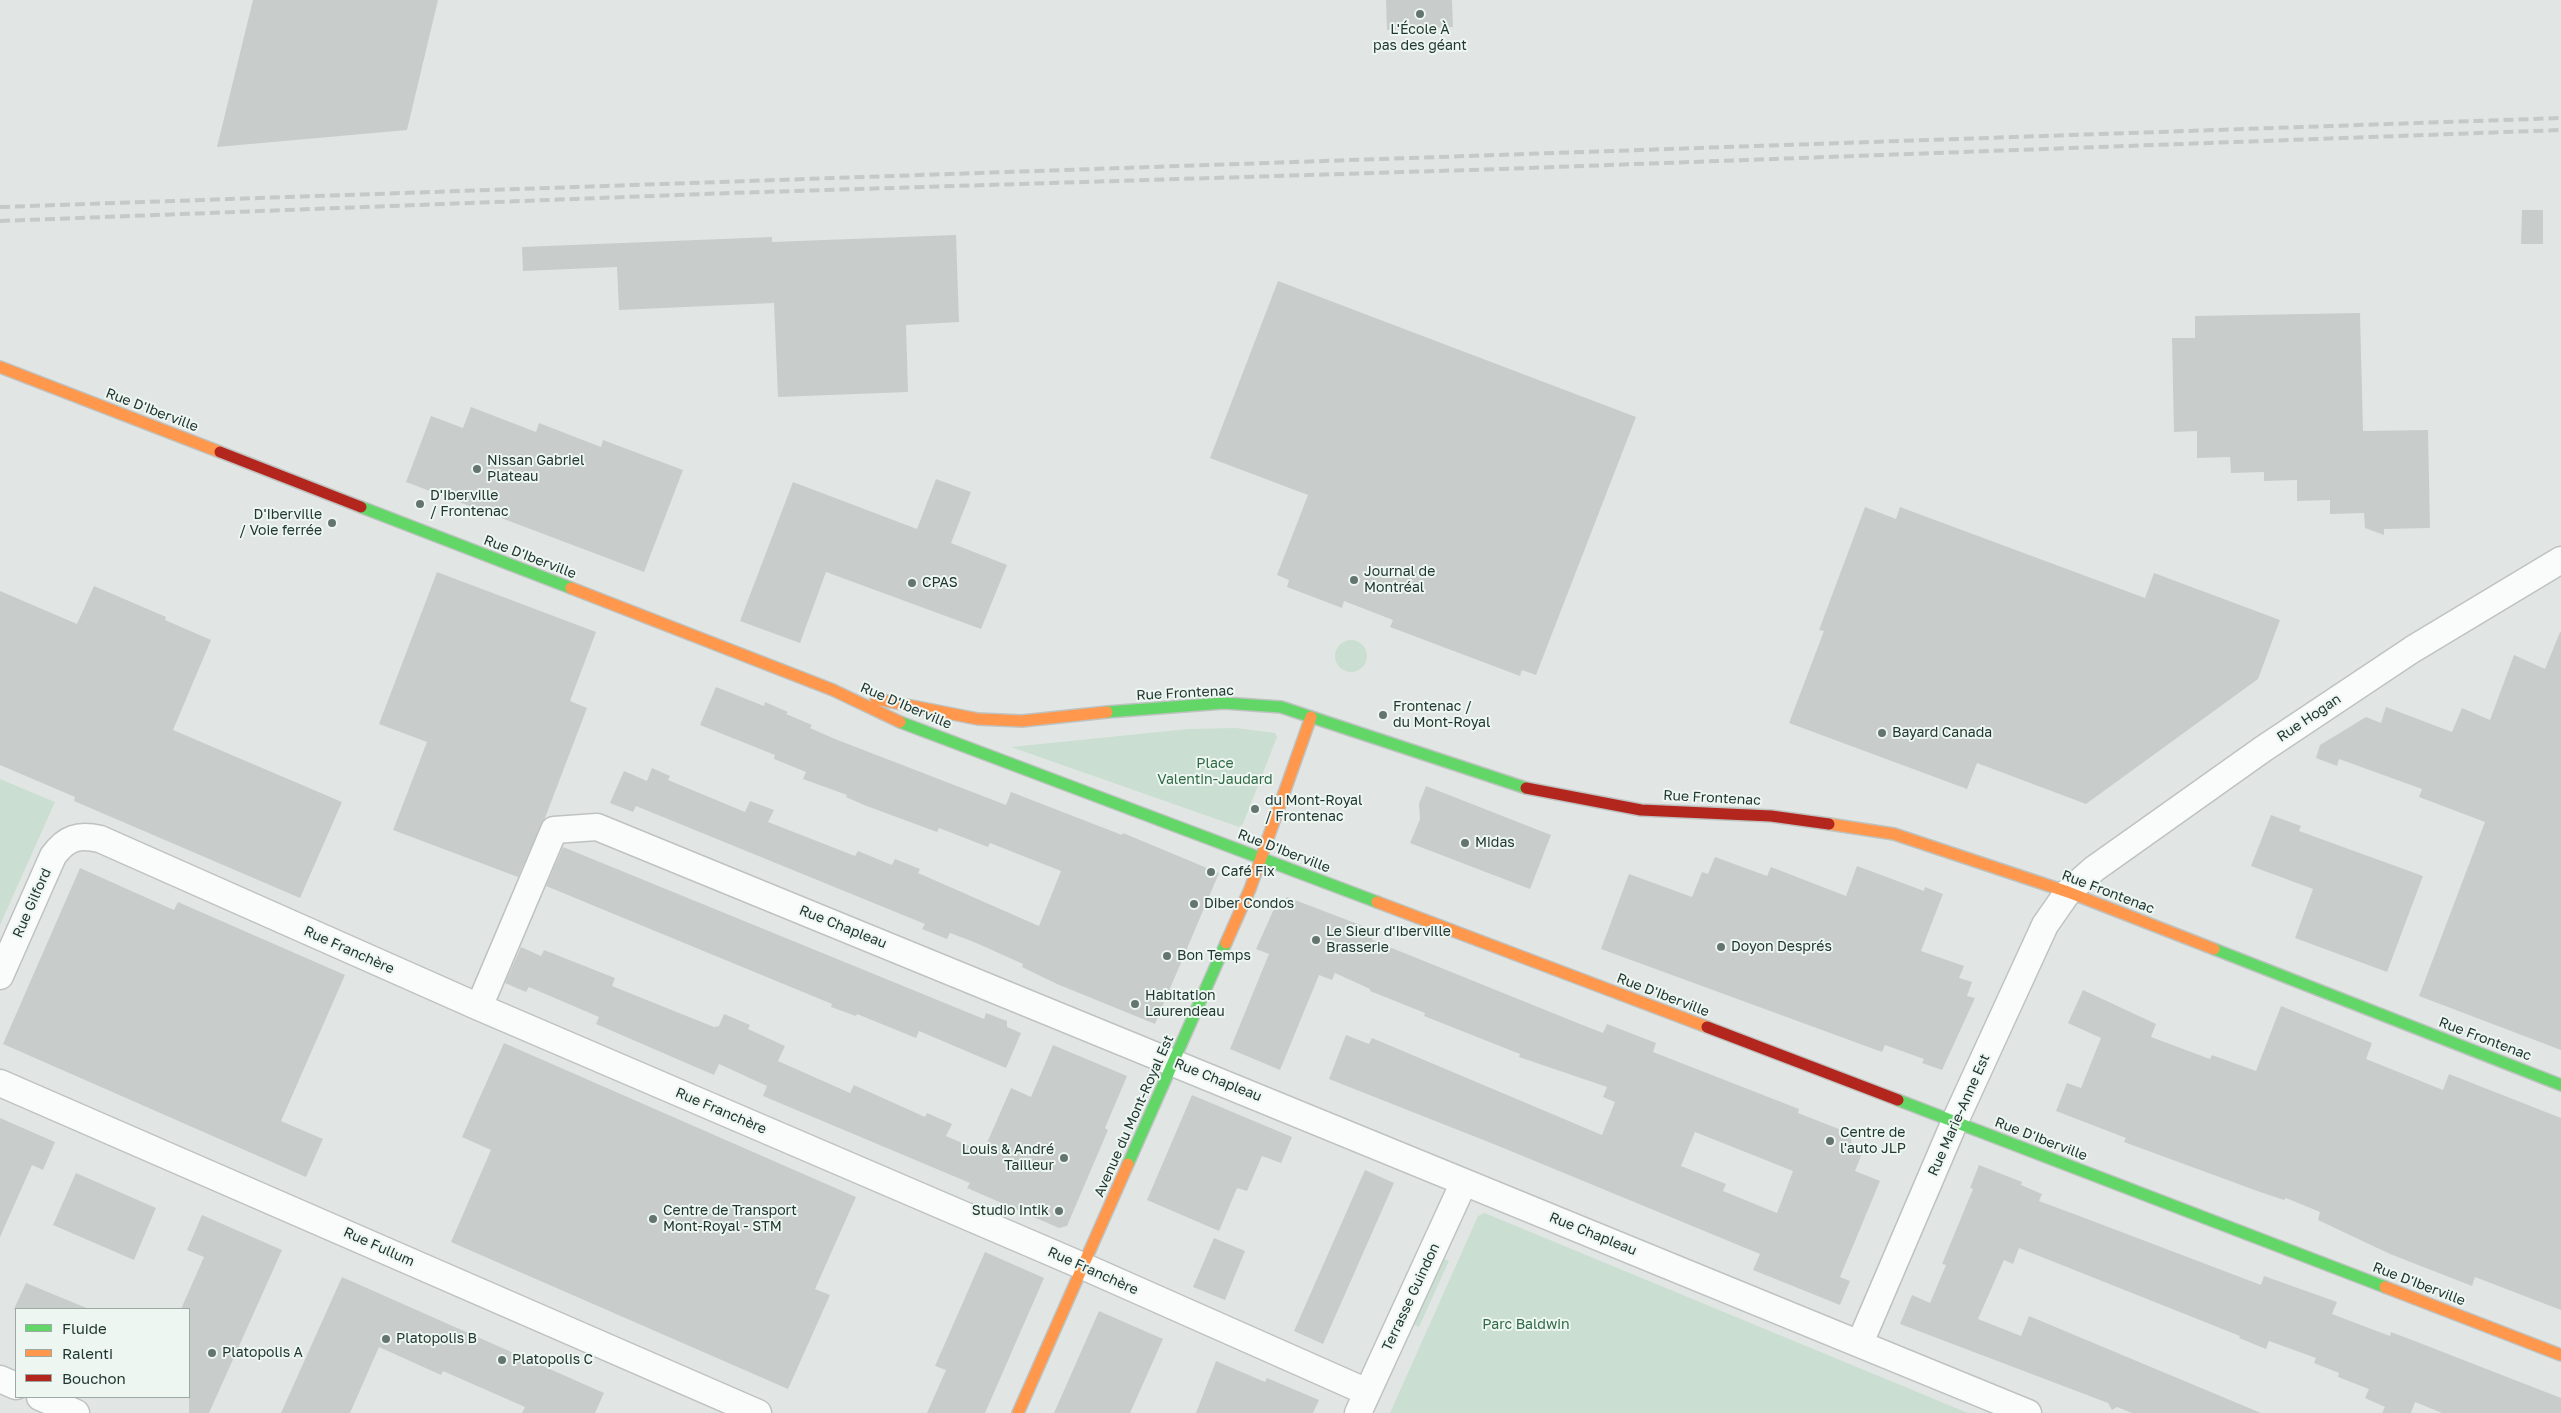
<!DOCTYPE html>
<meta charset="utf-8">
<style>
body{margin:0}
#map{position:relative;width:2561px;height:1413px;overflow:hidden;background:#e1e6e4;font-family:"Golos Text",sans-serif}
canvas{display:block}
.legend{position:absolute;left:15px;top:1308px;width:175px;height:90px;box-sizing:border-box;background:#eef6f2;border:1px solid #9caaa5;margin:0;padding:6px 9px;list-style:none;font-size:15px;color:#213731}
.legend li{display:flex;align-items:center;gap:10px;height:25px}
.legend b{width:25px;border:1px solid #9caaa5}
</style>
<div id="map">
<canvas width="2561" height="1413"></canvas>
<ul class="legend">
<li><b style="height:6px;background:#63d668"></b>Fluide</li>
<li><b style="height:6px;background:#ff974d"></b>Ralenti</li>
<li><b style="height:6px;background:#b3261e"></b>Bouchon</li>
</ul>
</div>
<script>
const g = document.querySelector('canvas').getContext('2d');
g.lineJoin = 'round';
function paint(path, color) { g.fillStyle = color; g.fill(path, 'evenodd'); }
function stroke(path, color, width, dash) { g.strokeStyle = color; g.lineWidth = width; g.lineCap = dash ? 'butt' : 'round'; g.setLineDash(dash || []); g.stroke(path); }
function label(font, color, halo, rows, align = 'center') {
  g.font = font + ' "Golos Text",sans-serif'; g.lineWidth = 4; g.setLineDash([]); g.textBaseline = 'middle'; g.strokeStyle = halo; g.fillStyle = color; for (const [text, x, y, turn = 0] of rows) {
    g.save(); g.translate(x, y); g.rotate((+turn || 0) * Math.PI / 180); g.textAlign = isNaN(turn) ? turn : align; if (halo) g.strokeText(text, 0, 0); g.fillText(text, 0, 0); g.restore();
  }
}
paint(new Path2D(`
 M1335 656a16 16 0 1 1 32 0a16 16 0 1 1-32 0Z
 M1236,728L1275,733L1277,737L1243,824L1239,827L1011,747L1188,729Z
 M0,779L55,802L0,925Z
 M1484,1213L1487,1214L1968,1413H1390L1478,1216Z
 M1440,1257L1449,1261L1419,1327L1411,1323Z`), '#cadfd1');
paint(new Path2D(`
 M253,0H438L407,130L217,147Z
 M1386,0H1452L1453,27L1387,30Z
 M2522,210H2543V244H2521Z
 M956,235L959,322L906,325L908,392L778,397L774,303L619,310L617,267L523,271L522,247L772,237V242Z
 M1278,281L1636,417L1536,675L1522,670L1520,676L1390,627L1393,620L1344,601L1342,608L1287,587L1289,580L1277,575L1308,495L1210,458Z
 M2360,313L2363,431L2428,430L2430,528L2384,529V535L2365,528L2364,513L2330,514V500L2297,501V480L2264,481V472L2231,473L2230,457L2197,458V431L2174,432L2172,338H2195V316Z
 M471,407L536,432L539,423L601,447L603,440L683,470L644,572L406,482L431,416L463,428Z
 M936,479L971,492L951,543L1007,565L981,629L826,572L800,643L740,621L793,482L917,529Z
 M1865,507L1896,519L1900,507L2145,598L2154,573L2280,620L2258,679L2086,804L1977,763L1967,789L1789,723L1824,631L1819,630Z
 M437,572L596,632L570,701L587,708L545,818L518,877L393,830L427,742L379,724Z
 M94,586L166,617L165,620L211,640L173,730L342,802L300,898L74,801L75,797L0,765V591L77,624Z
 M2560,632H2561V1050L2419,996L2485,822L2419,797L2422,789L2339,759L2337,766L2316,758L2320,745L2366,717L2381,723L2386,707L2452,732L2462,708L2490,720L2514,655L2545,669Z
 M716,687L764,706L765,702L788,712L786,714L812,725L810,728L835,739L1006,805L1011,792L1122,835L1123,833L1219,873L1155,1024L1057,984L1022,967L1023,964L974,942L950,933L947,939L922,929L925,924L636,806L633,812L610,803L624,771L647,781L652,768L670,776L668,780L745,812L750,801L774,810L768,822L855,856L858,851L892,865L895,859L920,869L918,873L1039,926L1061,871L990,843L988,847L939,828L937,832L864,805L846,797L847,795L803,779L806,772L774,759L775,755L700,725Z
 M1426,786L1551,835L1530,889L1410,843L1420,819L1419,804Z
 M2271,815L2301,826L2299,831L2423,876L2387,972L2295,938L2313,889L2251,866Z
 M563,847L984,1019L986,1013L1007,1021V1027L1021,1033L1006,1068L919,1031L916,1038L857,1014L856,1016L831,1007L832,1004L546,886Z
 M1715,857L1767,876L1771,867L1846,896L1857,866L1924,891L1925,887L1943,894L1921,951L1964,966L1959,978L1972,982L1967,996L1975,998L1942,1070L1922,1063L1924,1059L1885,1045L1882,1052L1601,949L1629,874L1692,897L1702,872L1708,874Z
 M80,868L174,910L178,902L345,975L281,1121L323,1139L306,1177L3,1044Z
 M1287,897L1376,931L1372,940L1580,1024L1603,1033L1607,1024L1656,1043L1653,1052L1799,1109L1798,1113L1849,1133L1853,1147L1863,1151L1855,1171L1880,1181L1840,1277L1850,1281L1840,1305L1753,1270L1760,1254L1501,1147L1329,1079L1346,1035L1369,1044L1372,1038L1602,1135L1615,1102L1603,1097L1607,1087L1519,1057L1520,1054L1424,1016L1425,1013L1370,991V989L1335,973L1332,980L1319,975L1280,1070L1230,1049L1269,954L1256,949L1278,900L1284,901ZM1695,1132L1793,1171L1777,1213L1723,1191L1726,1184L1681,1166Z
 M521,947L541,956L544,950L615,978L612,986L714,1027L719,1026L724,1014L750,1025L748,1029L785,1046L778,1061L850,1093L854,1085L925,1117L927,1113L952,1124L946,1136L983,1152L1011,1088L1031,1097L1053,1045L1127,1076L1105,1128L1108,1130L1067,1226L1059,1228L967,1188L970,1183L763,1096L767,1086L719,1064L714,1075L596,1024L599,1017L529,987L526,992L505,983Z
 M2083,990L2156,1024L2151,1037L2210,1059L2212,1055L2256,1071L2281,1006L2372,1043L2366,1059L2443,1090L2449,1074L2561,1118V1310L2475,1277L2472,1286L2390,1254L2318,1220L2320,1212L2286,1198L2284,1200L2260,1192L2124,1142L2126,1138L2056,1111L2067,1083L2081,1088L2101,1038L2068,1023Z
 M504,1043L856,1197L815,1289L830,1295L788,1389L451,1242L491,1150L462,1137Z
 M1192,1095L1292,1137L1281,1163L1262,1156L1247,1191L1237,1188L1219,1231L1147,1200Z
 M0,1118L55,1142L43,1170L32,1165L0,1237Z
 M1979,1165L2022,1182L2021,1185L2042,1194L2039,1201L2090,1220L2261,1285L2264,1276L2337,1302L2332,1314L2390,1336L2391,1332L2412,1340L2561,1398V1413H2442L2415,1402L2411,1413H2382L2385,1407L2365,1398L2369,1389L2338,1377L2339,1373L2314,1363L2316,1358L2269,1341L2266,1349L2239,1338L2240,1336L2019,1248L2013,1264L2004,1260L1978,1319L2021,1336L2029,1316L2261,1413H2132L2117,1407L2112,1410L2108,1403L1900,1324L1912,1295L1930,1303L1946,1265L1942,1264L1973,1189L1970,1188Z
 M1365,1170L1394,1183L1323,1344L1294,1331Z
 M76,1173L156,1208L134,1260L53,1225Z
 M202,1215L282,1250L209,1413H189V1309H181L204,1257L187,1250Z
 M1214,1238L1245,1251L1225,1300L1193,1287Z
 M985,1252L1044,1278L985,1413H927L946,1370L935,1366Z
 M342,1277L604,1393L595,1413H522L525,1407L443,1371L441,1375L379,1347L350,1413H281Z
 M26,1283L89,1309H14Z
 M1099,1311L1163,1339L1130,1413H1054Z
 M1216,1361L1265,1382L1267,1378L1319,1400L1313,1413H1196Z`), '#c8cdcb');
const street = new Path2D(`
 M0,976L53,856C66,838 78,834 100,839L479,1007L1085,1267L1367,1392
 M479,1007L554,830L597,827L2028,1413
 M0,1083L758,1413
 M1860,1343L1955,1121L2045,925L2068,892L2094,869L2263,749L2413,649L2561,560
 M0,1379L16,1386
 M40,1397L76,1413
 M1358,1413L1464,1182`);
const fast = new Path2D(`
 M361,507L571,588
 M1107,712L1224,703L1281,707L1526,788
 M900,722L1377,902
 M2214,949L2561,1085
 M1898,1100L2385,1287
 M1128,1164L1226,943`);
const slow = new Path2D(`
 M0,367L220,452
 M571,588L833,690L900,722
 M876,699L978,719L1022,721L1107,712
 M1829,824L1894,834L2068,892L2214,949
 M1377,902L1707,1027
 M1226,943L1250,889L1311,717
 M2385,1287L2561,1355
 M1018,1413L1128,1164`);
const jam = new Path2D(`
 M220,452L361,507
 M1526,788L1641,810L1771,816L1829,824
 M1707,1027L1898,1100`);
stroke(street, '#bec3c1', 29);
stroke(fast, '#bec3c1', 14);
stroke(slow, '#bec3c1', 14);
stroke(jam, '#bec3c1', 14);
stroke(street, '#fafbfb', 26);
stroke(fast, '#63d668', 11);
stroke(slow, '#ff974d', 11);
stroke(jam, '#b3261e', 11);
stroke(new Path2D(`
 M0,207L2561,118
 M0,221L730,193L1501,169L2561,130`), '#c5c9c8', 4, [10, 5]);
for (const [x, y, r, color] of [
 [1420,14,5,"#647470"],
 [477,469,5,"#647470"],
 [420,504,5,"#647470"],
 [332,523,5,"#647470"],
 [1354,580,5,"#647470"],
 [912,583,5,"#647470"],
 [1383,715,5,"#647470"],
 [1882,733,5,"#647470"],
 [1255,809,5,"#647470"],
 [1465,843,5,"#647470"],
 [1211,872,5,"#647470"],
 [1194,904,5,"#647470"],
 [1316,940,5,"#647470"],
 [1721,947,5,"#647470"],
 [1167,956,5,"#647470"],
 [1135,1004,5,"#647470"],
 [1830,1141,5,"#647470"],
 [1064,1158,5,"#647470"],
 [1059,1211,5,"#647470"],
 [653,1219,5,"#647470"],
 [386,1339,5,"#647470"],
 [212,1353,5,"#647470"],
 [502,1360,5,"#647470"]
]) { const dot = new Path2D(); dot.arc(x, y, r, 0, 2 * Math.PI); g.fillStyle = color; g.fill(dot); stroke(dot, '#eef6f2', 2); }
label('14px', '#213731', '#eef6f2', [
 ["L'École À",1420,30,"center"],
 ["pas des géant",1420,46,"center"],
 ["Nissan Gabriel",487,461],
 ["Plateau",487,477],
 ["D'Iberville",430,496],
 ["/ Frontenac",430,512],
 ["D'Iberville",322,515,"right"],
 ["/ Voie ferrée",322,531,"right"],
 ["Journal de",1364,572],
 ["Montréal",1364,588],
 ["CPAS",922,583],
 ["Frontenac /",1393,707],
 ["du Mont-Royal",1393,723],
 ["Bayard Canada",1892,733],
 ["du Mont-Royal",1265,801],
 ["/ Frontenac",1265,817],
 ["Midas",1475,843],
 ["Café Fix",1221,872],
 ["Diber Condos",1204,904],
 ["Le Sieur d'Iberville",1326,932],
 ["Brasserie",1326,948],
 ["Doyon Després",1731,947],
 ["Bon Temps",1177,956],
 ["Habitation",1145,996],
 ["Laurendeau",1145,1012],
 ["Centre de",1840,1133],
 ["l'auto JLP",1840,1149],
 ["Louis & André",1054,1150,"right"],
 ["Tailleur",1054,1166,"right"],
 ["Centre de Transport",663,1211],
 ["Mont-Royal - STM",663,1227],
 ["Studio Intik",1049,1211,"right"],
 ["Platopolis B",396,1339],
 ["Platopolis A",222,1353],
 ["Platopolis C",512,1360]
], 'left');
label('14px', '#213731', '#eef6f2', [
 ["Rue D'Iberville",152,410,21],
 ["Rue D'Iberville",530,557,21],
 ["Rue Frontenac",1185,693,-3],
 ["Rue D'Iberville",906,706,23],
 ["Rue Hogan",2309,718,-34],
 ["Rue Frontenac",1712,798,3],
 ["Rue D'Iberville",1284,851,21],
 ["Rue Frontenac",2108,892,21],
 ["Rue Gilford",32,903,-66],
 ["Rue Chapleau",843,927,22],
 ["Rue Franchère",349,950,24],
 ["Rue D'Iberville",1663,995,21],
 ["Rue Frontenac",2485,1039,21],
 ["Rue Chapleau",1218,1080,22],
 ["Rue Franchère",721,1111,23],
 ["Rue Marie-Anne Est",1959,1115,-66],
 ["Avenue du Mont-Royal Est",1134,1116,-66],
 ["Rue D'Iberville",2041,1139,21],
 ["Rue Chapleau",1593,1234,22],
 ["Rue Fullum",379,1247,24],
 ["Rue Franchère",1093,1271,24],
 ["Rue D'Iberville",2419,1284,21],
 ["Terrasse Guindon",1411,1297,-65]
]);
label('14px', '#2f6a45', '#eef6f2', [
 ["Place",1215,764],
 ["Valentin-Jaudard",1215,780],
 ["Parc Baldwin",1526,1325]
]);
</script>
